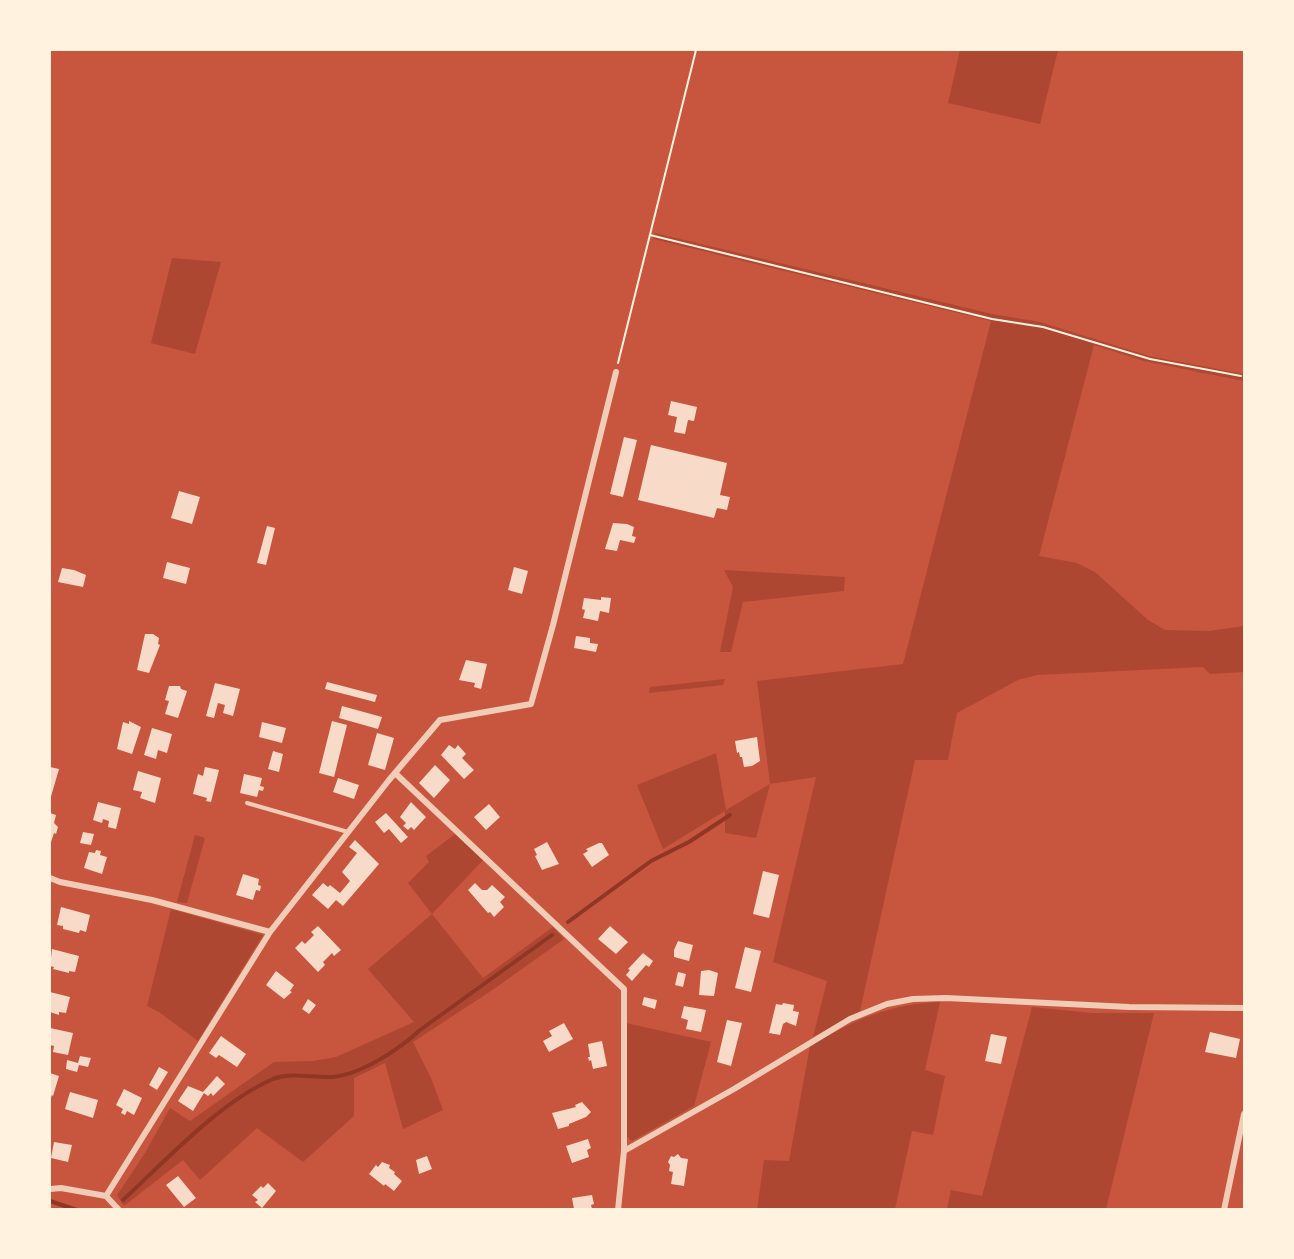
<!DOCTYPE html>
<style>
body{margin:0}
#map{position:relative;width:1294px;height:1259px;overflow:hidden;background:#c8553d;font-family:"Exo 2",sans-serif}
canvas{display:block}
.frame{position:absolute;inset:0;border:51px solid #fff3e0;pointer-events:none}
</style>
<div id="map">
<canvas width="1294" height="1259"></canvas>
<div class="frame"></div>
</div>
<script>
const g = document.querySelector('canvas').getContext('2d');
g.lineJoin = 'round';
function paint(path, color) { g.fillStyle = color; g.fill(path, 'evenodd'); }
function stroke(path, color, width, dash) { g.strokeStyle = color; g.lineWidth = width; g.lineCap = dash ? 'butt' : 'round'; g.setLineDash(dash || []); g.stroke(path); }
paint(new Path2D(`
 M960,50H1058L1040,124L948,103Z
 M655,233L992,314L1040,322L1149,356L1244,374V381L1144,361L1094,345L1039,556L1077,563L1095,572L1148,620L1165,630L1209,631L1244,626V672L1210,674L1203,667L1037,675L1018,680L957,713L948,760H915L860,1011L813,1037L827,981L773,962L816,777L770,784L756,838L725,833V811L663,849L637,785L716,753L726,810L770,784L757,681L903,664L991,321L653,239Z
 M172,258L221,262L195,354L151,343Z
 M724,570L845,577L844,591L743,602L731,652H720L733,587Z
 M725,679L723,685L649,693L650,687Z
 M455,834L483,860L432,914L483,978L553,927L564,939L491,991L413,1042L431,1078L443,1110L403,1129L385,1063L354,1078V1116L303,1162L257,1128L200,1180L183,1160L124,1206L117,1195L145,1153L170,1108L190,1121L274,1062L313,1061L336,1057L414,1022L368,969L432,914L408,883L429,862L426,856Z
 M195,835L205,838L187,903L177,902Z
 M171,909L263,935L198,1041L159,1012L147,1006Z
 M940,1002L925,1070L945,1076L933,1135L912,1131L895,1209L757,1210L764,1160L789,1161L810,1046C853,1020 890,1004 940,1002Z
 M1032,1007L1092,1013H1154L1106,1209H947L951,1190L982,1196Z
 M626,1023L711,1042L694,1106L632,1141L626,1136Z`), '#ae4732');
stroke(new Path2D(`
 M568,922L651,861L689,842L730,815
 M123,1200C165,1161 221,1101 273,1079C292,1072 312,1078 332,1077C360,1075 400,1049 420,1030L552,935
 M50,1201L77,1210`), '#8f3625', 4);
paint(new Path2D(`
 M671,401L697,407L694,421L688,420L685,434L674,432L677,417L668,415Z
 M624,437L637,440L623,497L610,494Z
 M651,445L727,463L720,495L730,497L727,510L717,508L714,518L638,500Z
 M179,491L200,497L192,524L171,518Z
 M613,523L627,524L634,527L632,536L636,537L634,543L620,540L617,551L605,549Z
 M267,526L275,528L266,565L257,563Z
 M167,562L190,568L186,584L163,578Z
 M514,567L528,571L522,594L508,590Z
 M62,568L74,570L86,575L83,587L58,582Z
 M601,597L611,598L609,613L600,611L598,621L583,618L585,610L582,609L584,598L601,600Z
 M145,634H153L159,638L158,644L160,645L149,673L137,670Z
 M576,636L590,638V643L598,644L596,652L574,648Z
 M466,660L487,664L481,689L474,687L475,683L459,680Z
 M327,682L377,695L375,702L325,689Z
 M215,683L240,689L233,716L223,713L225,705L218,703L214,718L206,716Z
 M169,686H180L181,689L187,691L178,718L165,714L169,701L165,700Z
 M342,706L382,717L378,729L339,718Z
 M129,721L141,727L132,754L117,749L123,722L129,724Z
 M332,721L347,725L334,777L319,773Z
 M262,722L286,728L282,743L259,737Z
 M152,728L172,734L167,753L158,750L156,759L144,755Z
 M377,733L394,738L385,770L368,765Z
 M757,737L760,761L752,766L744,767L742,757H740L739,752L737,753L735,741Z
 M449,745L455,749L458,745L466,754L462,758L474,770L464,779L441,755Z
 M273,751L283,754L279,772L268,769Z
 M435,765L450,780L434,798L419,783Z
 M50,767L59,769L50,800Z
 M205,767L219,770L211,802L206,801L207,798L193,794L198,774L203,776Z
 M138,771L161,778L155,803L140,798L142,792L133,790Z
 M244,774L262,778L260,786L264,787L263,791L259,790L257,797L240,793Z
 M338,778L359,785L354,799L333,792Z
 M98,802L121,808L116,829L108,827L109,821L103,819L102,823L93,820Z
 M411,802L426,817L414,830L411,827L408,830L403,826L406,823L400,817Z
 M489,804L500,817L486,830L474,817Z
 M50,813L56,815L54,823L58,827L56,834L54,833L50,845Z
 M386,813L408,837L401,843L389,829L384,833L375,822Z
 M83,832L94,834L91,845L80,843Z
 M355,840L379,864L343,906L336,900L328,909L312,895L323,883L328,887L330,885L340,893L350,881L342,872L357,853L349,847Z
 M547,842L559,864L542,870L535,856L537,855L534,849Z
 M599,843H602L609,855L592,867L583,854L588,851L586,849Z
 M96,850L101,851L100,855L107,857L102,874L84,868L89,852L95,853Z
 M763,871L779,875L769,918L753,914Z
 M243,874L259,879L258,885L261,886L260,891L256,890L253,900L236,895Z
 M475,883L482,890H487L492,885L505,897L500,902L504,907L494,917L490,912L488,913L468,890Z
 M61,907L90,915L86,932L80,930L79,933L63,929V926L57,925Z
 M318,926L341,950L334,956L332,953L323,962L325,965L318,972L295,948L302,941L305,944L314,935L311,932Z
 M610,926L628,942L616,954L598,939Z
 M678,941L693,945L689,961L674,957V950Z
 M745,947L761,951L751,992L735,988Z
 M52,949L79,956L75,972L69,971V973L53,969L54,967L50,966Z
 M643,953L653,961L649,967L646,965L632,981L626,975L630,970L628,969Z
 M709,970L718,973L714,996L699,995L701,971Z
 M276,971L294,985L290,991L292,992L284,999L266,985Z
 M678,972L686,974L683,987L675,985Z
 M50,992L70,997L66,1013L59,1012V1015L50,1012Z
 M644,997L657,1000L655,1009L642,1005Z
 M308,999L316,1005L309,1014L302,1009Z
 M783,1003L794,1005L793,1011L799,1012L796,1026L786,1022L783,1024L780,1035L769,1033L776,1004L782,1005Z
 M684,1006L706,1010L701,1032L686,1029L688,1020L681,1018Z
 M727,1020L742,1023L731,1066L717,1062Z
 M564,1023L573,1039L549,1052L543,1041L552,1036L549,1031Z
 M50,1028L73,1033L68,1055L53,1052L54,1046L50,1045Z
 M1210,1032L1240,1039L1236,1058L1205,1052Z
 M991,1034L1007,1037L1001,1064L985,1061Z
 M221,1036L246,1054L237,1067L219,1055L216,1058L209,1053Z
 M602,1041L607,1066L593,1069L591,1060L589,1061L588,1057H590L588,1044Z
 M80,1056L91,1058L88,1067L79,1065L77,1072L66,1069L67,1060L78,1063Z
 M159,1067L168,1072L157,1090L149,1085Z
 M50,1073L59,1076L53,1096L52,1095L50,1100Z
 M217,1076L225,1084L213,1096L211,1093L208,1096L204,1093L193,1111L178,1101L188,1086L203,1092Z
 M124,1089L142,1098L134,1115L127,1111L125,1115L121,1113L123,1109L116,1105Z
 M70,1092L98,1100L93,1118L65,1109Z
 M582,1102L591,1112L586,1117L569,1124V1126L558,1129L552,1113L576,1107L575,1105Z
 M588,1139L591,1148L587,1150L589,1157L572,1163L566,1146Z
 M54,1142L72,1145L68,1162L51,1158Z
 M678,1154L681,1158L688,1159L684,1186L671,1184L673,1172L669,1171L670,1165L668,1162L671,1156L674,1157Z
 M427,1156L432,1169L419,1174L416,1160Z
 M382,1162L390,1165L389,1168L395,1172L394,1174L402,1181L394,1191L385,1184L384,1186L369,1174L376,1165L378,1167Z
 M178,1176L196,1198L184,1207L166,1185Z
 M268,1183L276,1191L262,1208L255,1202L258,1200L252,1195L261,1186L263,1188Z
 M592,1195L594,1204L591,1205L592,1209H574L572,1198Z`), '#f7dbc8');
stroke(new Path2D(`
 M650,235L992,319L1043,327L1150,359L1241,376
 M618,363L696,50`), '#fff3e0', 2);
stroke(new Path2D(`
 M247,803L348,832`), '#f1ccb7', 4);
stroke(new Path2D(`
 M395,773L624,989V1151L618,1210
 M50,878L60,882L152,900L270,932
 M624,1151L734,1089L850,1019L887,1004L913,999L946,998L1129,1007L1244,1008
 M50,1189L61,1188L106,1196L119,1210
 M106,1196L270,932L389,780L440,720L531,704L553,625L616,372
 M1224,1210L1244,1114`), '#f1ccb7', 6);
</script>
